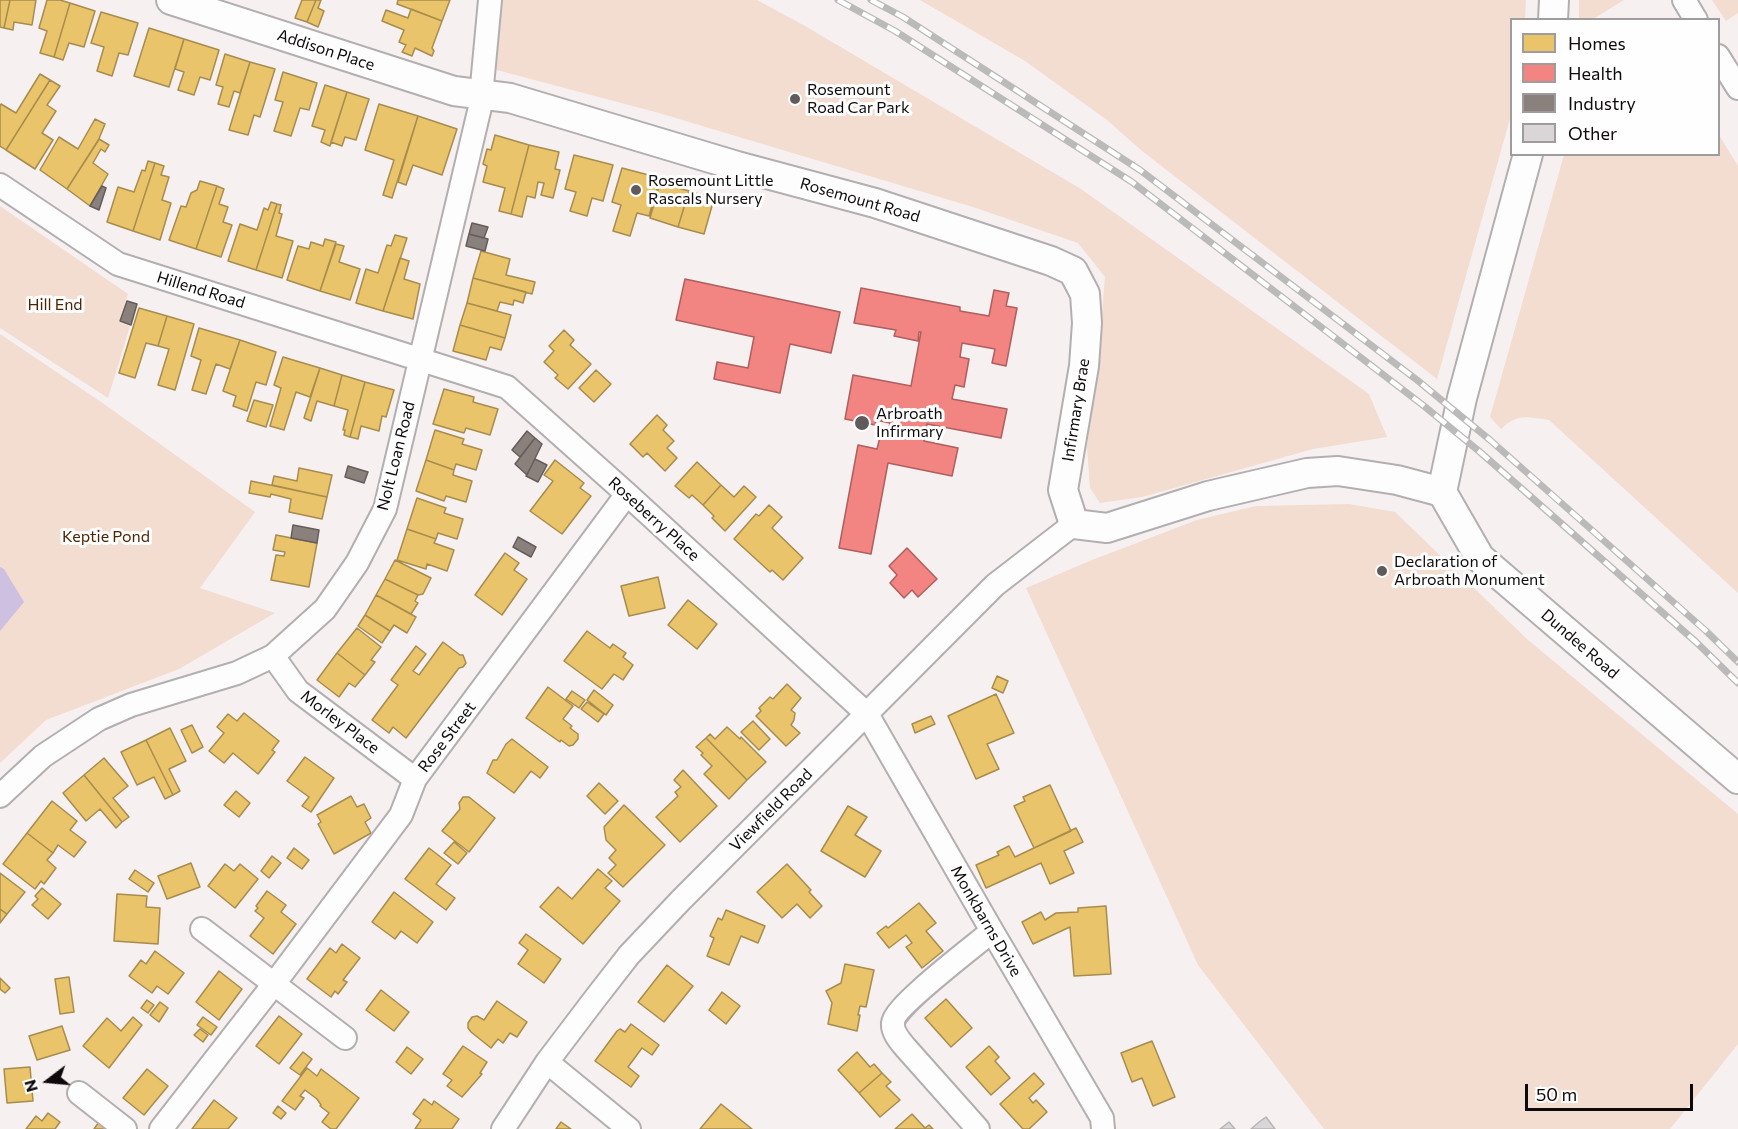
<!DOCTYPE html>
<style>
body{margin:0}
#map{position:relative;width:1738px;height:1129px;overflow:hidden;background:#f7f0f1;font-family:Commissioner,sans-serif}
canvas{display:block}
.legend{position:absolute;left:1510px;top:18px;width:210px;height:138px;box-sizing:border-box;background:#fefefe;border:2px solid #9e9c9d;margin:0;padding:8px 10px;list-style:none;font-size:18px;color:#0e0a0b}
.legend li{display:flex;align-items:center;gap:12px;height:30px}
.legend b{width:30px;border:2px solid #9e9c9d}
.north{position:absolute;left:18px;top:1051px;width:60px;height:60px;-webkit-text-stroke:4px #fefefe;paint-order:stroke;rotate:254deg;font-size:16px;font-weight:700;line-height:24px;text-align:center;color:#0e0a0b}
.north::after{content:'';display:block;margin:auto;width:21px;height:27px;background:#0e0a0b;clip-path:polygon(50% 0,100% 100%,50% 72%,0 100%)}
.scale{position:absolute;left:1525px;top:1084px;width:168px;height:27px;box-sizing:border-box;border:3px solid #0e0a0b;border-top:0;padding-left:8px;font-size:18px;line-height:21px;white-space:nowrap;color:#0e0a0b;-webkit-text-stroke:4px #fefefe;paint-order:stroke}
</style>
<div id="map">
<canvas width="1738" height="1129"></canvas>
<ul class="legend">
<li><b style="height:16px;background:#e9c46a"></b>Homes</li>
<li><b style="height:16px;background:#f28482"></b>Health</li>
<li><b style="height:16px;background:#8a817c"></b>Industry</li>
<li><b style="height:16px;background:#dad5d7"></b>Other</li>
</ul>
<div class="north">N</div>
<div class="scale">50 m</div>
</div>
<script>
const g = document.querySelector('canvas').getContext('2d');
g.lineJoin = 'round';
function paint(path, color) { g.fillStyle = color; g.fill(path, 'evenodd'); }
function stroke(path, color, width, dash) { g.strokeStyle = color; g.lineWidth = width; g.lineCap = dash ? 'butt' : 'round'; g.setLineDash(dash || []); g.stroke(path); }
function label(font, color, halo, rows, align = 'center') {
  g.font = font + ' Commissioner,sans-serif'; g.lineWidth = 6; g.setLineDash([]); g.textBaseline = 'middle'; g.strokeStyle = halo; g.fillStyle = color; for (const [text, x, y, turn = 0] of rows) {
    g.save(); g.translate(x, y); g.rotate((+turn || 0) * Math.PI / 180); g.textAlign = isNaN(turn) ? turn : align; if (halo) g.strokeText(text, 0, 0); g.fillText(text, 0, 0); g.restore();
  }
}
paint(new Path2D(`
 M502,0H757L805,26L1081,189L1369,394L1387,437L1313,449L1142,497L1100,503L1090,488L1087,447L1098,359L1105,277L1078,243L973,207L659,113L493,69Z
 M920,0H1526L1525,19L1512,20L1511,115L1437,379L1142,151L1107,120L1025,61Z
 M1579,0H1624L1593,19H1579Z
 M1712,0H1738V13L1726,21Z
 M1719,135L1738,166V593L1549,420C1528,417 1517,413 1501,429L1490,417L1564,155L1718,154Z
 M0,206L128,294L119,322L130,326L108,398L0,328Z
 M0,334L104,404L255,512L200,588L275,613L179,669L46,720L0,763Z
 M1349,504L1395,512L1528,640L1738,814V1044L1670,1129H1324L1198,965L1026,588L1092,560L1197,520L1256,506Z`), '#f3dcd0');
paint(new Path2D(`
 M0,567L4,569L24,602L0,631Z`), '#cec0e0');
const homes = new Path2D(`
 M0,0H10L4,28L0,27Z
 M10,0H36L32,25L14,22L13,30L4,28Z
 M47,0H60L70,3L54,57L40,53L47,31L39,28Z
 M302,0H316L307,22L295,18Z
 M316,0H321L318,8L324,11L318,27L307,22Z
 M398,0H450L442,21L397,4Z
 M70,3L95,11L84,47L69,43L63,60L54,57Z
 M411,9L442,21L432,48L434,51L432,56L415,48L412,56L402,52L406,45L399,42L404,30L382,21L386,10L408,18Z
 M101,12L138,23L128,55L119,53L112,76L97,71L104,47L91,43Z
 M149,28L184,39L169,87L134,76Z
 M184,39L219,50L210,80L200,77L194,95L178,90L184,72L175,69Z
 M225,54L250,62L240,93L234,91L229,107L218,104L223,87L216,85Z
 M250,62L275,69L260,117L254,115L248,135L229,130Z
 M283,72L317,83L309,110L300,108L291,136L274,131L283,102L275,100Z
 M40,74L50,80L6,150L0,146V106L1,104L16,113Z
 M50,80L60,86L47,105L56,111L42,133L53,140L35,169L6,150Z
 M325,85L347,92L330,146L321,142L325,130L312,126Z
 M347,92L369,99L356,140L345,137L342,146L331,142Z
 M379,104L418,116L392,198L383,195L394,160L365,150Z
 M418,116L457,129L442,175L413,165L406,185L398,182Z
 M95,119L105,124L98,141L67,189L40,170L59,137L78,149Z
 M495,135L529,145L511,214L499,211L505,188L483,182L487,166L483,164L487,149L491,150Z
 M99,139L109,145L105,152L101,149L93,163L108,174L90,206L67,189Z
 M529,145L559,152L555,169L560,170L553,198L541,195L544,183L538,182L535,198L527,196L522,217L511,214Z
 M574,155L613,165L603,201L592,198L587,216L570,211L576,192L565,189Z
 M148,161L155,163L133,231L107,222L118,187L134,192L142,170L145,171Z
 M155,163L164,166L161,175L169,177L162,200L171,203L160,240L133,231Z
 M622,168L660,178L649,216L637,213L630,236L613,231L621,205L612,202Z
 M200,181L217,186L196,249L169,240L181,206L186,207L191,193L197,190Z
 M660,183L689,191L678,227L650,218Z
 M217,186L224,189L219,204L228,207L223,222L232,225L221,257L196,249Z
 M689,191L714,199L704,234L678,227Z
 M271,202L277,204L256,270L228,261L240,224L257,230L264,208L268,210Z
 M277,204L281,205L279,213L282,214L276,236L293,241L282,278L256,270Z
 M395,235L407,238L383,311L356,303L366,269L378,273L387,245L391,246Z
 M325,239L336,242L320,291L287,280L298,246L309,249L311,242L323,246Z
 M336,244L344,246L339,262L360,269L350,300L320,291Z
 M481,251L510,259L506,275L535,282L532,294L473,278Z
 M400,258L409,261L404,279L420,284L413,319L383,311Z
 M473,278L526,292L523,303L514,300L513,305L500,302L497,311L467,303Z
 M467,303L511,315L505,338L460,325Z
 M139,308L167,316L158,346L146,343L135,378L119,373Z
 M167,316L194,324L175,390L158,385L169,349L158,346Z
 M460,325L505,338L501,350L490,347L486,360L453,351Z
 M199,328L240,340L230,369L216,364L206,394L192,390L201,360L191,356Z
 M564,330L574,340L570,345L591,364L568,389L555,378L558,375L544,362L554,351L549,346Z
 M240,340L276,352L266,385L256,382L247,411L233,406L236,396L223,391Z
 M283,357L320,368L310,397L296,392L284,430L270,426L281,388L274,385Z
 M320,368L342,375L334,406L317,401L311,421L304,418Z
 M596,370L611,384L594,402L579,388Z
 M342,375L365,382L350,437L344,435L345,430H343L348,410L334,406Z
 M365,382L394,390L386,417L382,416L379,431L361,426L358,439L350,437Z
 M444,389L474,397L473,402L498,409L490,435L466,428L464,433L433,424Z
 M254,400L273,405L266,427L247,421Z
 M657,415L667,425L663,430L674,441L667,448L677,458L665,471L647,453L643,457L630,444Z
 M435,430L464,439L462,444L482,450L476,470L456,464L454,470L426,460Z
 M426,460L454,470L453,475L472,481L466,502L446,496L444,501L416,491Z
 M555,460L584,483L580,488L591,496L562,534L530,511L553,481L544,475Z
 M697,462L721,485L703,505L692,495L689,498L675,486Z
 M299,468L332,475L327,497L272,485L274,476L297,481Z
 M251,481L327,497L322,519L289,512L291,499L271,494L270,497L249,493Z
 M721,485L734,497L744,486L756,497L725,531L712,518L714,516L703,505Z
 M417,498L446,508L444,513L463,519L457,539L438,533L436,539L407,529Z
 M769,505L782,517L772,528L803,558L783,580L772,570L770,572L734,539L756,514L759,516Z
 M407,529L436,539L434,543L454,550L447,571L427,564L426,569L397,560Z
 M276,535L317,543L309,587L271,580L276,555L284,556L285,552L273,550Z
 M505,553L519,563L514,570L527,579L502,615L475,595Z
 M395,560L431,578L423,594L418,595L385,579Z
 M658,577L665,608L629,616L621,586Z
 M385,579L418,595L415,601L418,603L411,614L376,595Z
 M376,595L416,617L407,633L394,625L390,631L365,615Z
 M688,600L717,624L697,649L668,625Z
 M365,615L390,631L382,643L358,626Z
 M357,628L381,647L371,660L375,662L365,675L337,653Z
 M587,631L610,648L613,644L626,653L623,657L633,665L623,680L614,674L602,689L564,661Z
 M443,642L460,655H463L466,663L463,667L459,668L406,738L393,727L389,733L372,720L398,685L391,680L416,646L426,654L413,671L419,675Z
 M337,653L365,675L355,687L349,683L339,697L317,680Z
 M997,676L1008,681L1003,693L992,688Z
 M787,684L801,698L791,710L795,713L794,720L791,725L800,733L786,746L756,716L761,711L759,708L770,697L773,699Z
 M548,687L573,706L563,719L572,726L570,728L578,734V739L573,745L569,746L561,740L560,742L526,718Z
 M594,690L613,705L606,715L587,700Z
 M572,691L585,700L579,708L566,699Z
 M996,694L1014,733L987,744L999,769L976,779L948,716Z
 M587,702L604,714L598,722L581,709Z
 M244,713L279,741L272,750L275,752L258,774L233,753L224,763L209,751L224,733L217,727L228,714L237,721Z
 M931,716L935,724L915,733L912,724Z
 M753,721L770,739L759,750L741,732Z
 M192,725L203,747L192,753L181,730Z
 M727,727L740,739L741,737L766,762L747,780L706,738L710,734L715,739Z
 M170,728L186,761L169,769L180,791L173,795L146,740Z
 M706,738L747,780L729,799L704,774L712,766L701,755L703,753L696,747Z
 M512,739L548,767L540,778L531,771L514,793L487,773L493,760H497L506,744Z
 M146,740L173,795L165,799L154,777L137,785L121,752Z
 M305,757L334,778L311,812L302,806L309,797L287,781Z
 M104,758L128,786L113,798L129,817L122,822L84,775Z
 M683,770L717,806L680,842L656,817L678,796L675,792L681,787L674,780Z
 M84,775L122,822L116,828L100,809L86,821L63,793Z
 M599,783L618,801L605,814L587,796Z
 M1050,785L1071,831L1034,848L1014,806L1025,801L1023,797Z
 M236,791L250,803L239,817L224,805Z
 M351,796L357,807L364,804L371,818L365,822L371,833L334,854L318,824L321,822L317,815Z
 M463,797H469L495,818L469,852L442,831L460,809L459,803Z
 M52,801L77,821L70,830L86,842L74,857L58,845L53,853L27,833Z
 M624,805L665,845L623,887L608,873L616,865L609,858L616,850L606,840L604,827Z
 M848,806L867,817L855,835L881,851L865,877L821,851Z
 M1076,828L1083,842L1064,851L1074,873L1050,884L1041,863L986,888L976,865L999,855L997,852L1009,846L1015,857Z
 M27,833L53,853L47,860L56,868L44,884L41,881L35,889L3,864Z
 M454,842L467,853L458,864L444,853Z
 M294,848L309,860L302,869L287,858Z
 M429,848L451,865L436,884L455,898L446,910L405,879Z
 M272,856L281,863L269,878L261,871Z
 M191,863L200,887L167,899L158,876Z
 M225,864L234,871L240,864L258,879L235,908L208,886Z
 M787,864L811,890L809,892L822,906L810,918L797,904L782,918L757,892Z
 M598,869L612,881L605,888L620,901L583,944L540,907L558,887L572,899Z
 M135,870L154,883L148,892L129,879Z
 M0,873L25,892L7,914L0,909Z
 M42,888L61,904L48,919L32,905L38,899L35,896Z
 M267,891L286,905L281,912L296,924L273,954L250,936L264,918L255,911L258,908L256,906Z
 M394,892L433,922L417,943L401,931L395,939L372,922Z
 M117,894L147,896L146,907L160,908L158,944L114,941Z
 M919,903L936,923L926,931L943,951L922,968L906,947L912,943L906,935L889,948L877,933L886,926L888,928Z
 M1106,906L1111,974L1074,976L1070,927L1033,944L1022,922L1041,912L1045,920L1056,913L1078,912V908Z
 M0,909L7,914L0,923Z
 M726,910L765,926L758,943L741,936L729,965L707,956L714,938L710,936L718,918L722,920Z
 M526,934L561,959L544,983L518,964L528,950L519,943Z
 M342,944L360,958L343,980L347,982L338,994L335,991L331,997L307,979L330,948L336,953Z
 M155,951L184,973L168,994L157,986L152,993L129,976L141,960L146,964Z
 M845,964L874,970L866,1007L860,1006L858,1015H860L857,1031L828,1024L832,1003L826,991L841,983Z
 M667,965L693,986L664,1022L638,1002Z
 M219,971L242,989L219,1020L196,1002Z
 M69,977L74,1012L60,1014L55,979Z
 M0,978L10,988L5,993L0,989Z
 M381,990L409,1012L394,1031L366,1010Z
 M722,992L740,1006L726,1024L709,1010Z
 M946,999L972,1028L951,1047L925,1018Z
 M147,1000L154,1005L148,1013L141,1008Z
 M497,1001L527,1022L517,1037L510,1033L503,1043L498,1039L491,1048L471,1032L468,1028V1023L472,1017L477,1016L484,1020Z
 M160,1002L168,1008L159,1022L150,1015Z
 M279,1016L302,1034L279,1064L256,1046Z
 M133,1017L142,1025L109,1068L83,1046L107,1018L121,1031Z
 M203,1017L217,1027L211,1035L197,1025Z
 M631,1024L659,1045L652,1055L642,1048L628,1067L639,1076L631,1087L595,1061L617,1031L620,1029L625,1032Z
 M62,1026L70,1050L37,1060L29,1036Z
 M200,1029L208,1035L203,1042L194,1035Z
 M1152,1041L1175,1097L1153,1106L1142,1078L1132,1082L1121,1053Z
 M463,1046L487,1062L480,1073L482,1074L462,1097L447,1086L452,1080L443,1074Z
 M989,1046L999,1057L995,1061L1010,1078L991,1095L966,1067Z
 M407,1047L423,1059L411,1074L396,1062Z
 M303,1052L312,1059L300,1075L290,1068Z
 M857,1052L870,1067L874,1064L882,1073L859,1093L838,1070Z
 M30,1067L33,1101L7,1103L4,1069Z
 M307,1068L317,1076L321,1069L359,1098L336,1129H331L322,1122L329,1113L320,1106L321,1105L317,1099L305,1090L300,1096L304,1098L295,1110L282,1101Z
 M147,1069L168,1086L144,1115L123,1098Z
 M882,1073L891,1082L886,1086L900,1100L880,1117L859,1093Z
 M1034,1073L1044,1084L1029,1098L1033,1103L1036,1100L1047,1112L1029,1129H1023L1000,1104Z
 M424,1099L432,1105L434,1101L459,1119L452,1129H415L421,1120L413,1114Z
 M214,1100L237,1118L228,1129H192Z
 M721,1104L752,1129H700Z
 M278,1106L286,1113L281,1119L273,1113Z
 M48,1113L60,1122L55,1129H26L36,1116L42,1121Z
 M912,1114L925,1128L929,1125L933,1129H895Z
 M99,1122L108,1129H94Z
 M561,1122L571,1129H556Z`);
paint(homes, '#e9c46a');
stroke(homes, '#a78c4e', 1.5);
const health = new Path2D(`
 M685,279L840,312L831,353L790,344L780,393L714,379L717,362L748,368L754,337L676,320Z
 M861,288L960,307V311L989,316L994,290L1009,293L1006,306L1017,308L1006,366L992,363L995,349L962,343L960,357L969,359L964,387L955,385L952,399L1007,409L1001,438L927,424L924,441L958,448L952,476L888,463L871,554L839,548L858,445L877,449L881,433L888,434L890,423L876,420L875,425L845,419L853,375L911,386L921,332H919L918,341L894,336L896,330L854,323Z
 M907,548L937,579L918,597L912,590L904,598L890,583L897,575L889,566Z`);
paint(health, '#f28482');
stroke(health, '#ae5f5e', 1.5);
const industry = new Path2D(`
 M102,186L106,188L99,210L90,206Z
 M472,223L488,227L484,238L469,234Z
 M469,234L488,239L485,251L466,246Z
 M127,301L137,304L131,325L120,321Z
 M527,431L535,438L520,457L512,450Z
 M535,438L542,444L527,475L515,464Z
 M535,459L547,465L538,482L526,476Z
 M348,466L368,472L364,483L345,477Z
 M293,525L319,530L317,543L291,538Z
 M518,537L536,547L531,557L513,547Z`);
paint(industry, '#8a817c');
stroke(industry, '#655d5a', 1.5);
const building = new Path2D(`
 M1266,1117L1275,1129H1251L1259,1122Z
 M1229,1122L1235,1129H1220Z`);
paint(building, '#dad5d7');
stroke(building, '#b8b4b5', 1.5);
const minor = new Path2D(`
 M1684,0L1696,20
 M1718,56L1738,88
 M0,185L118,264L507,387L627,494L867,714L992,931L1102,1118L1103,1129
 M273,656L298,691L415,779
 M0,796L43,756L99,719L131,705L237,673L273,656L325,609L357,563L385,509L480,107L490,0
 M202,929L345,1038
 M547,1062L629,1129
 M79,1093L125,1129
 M161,1129L274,984L401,815L415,779L627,494
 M503,1129L547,1062L594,1000L629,955L681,900L995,585L1074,524
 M978,1129L905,1047C900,1041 892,1032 893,1023C893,1007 976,945 992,931`);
const major = new Path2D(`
 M171,0L454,91L510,98L737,166L875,203L1051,261L1073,271L1085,294L1087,323L1084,366L1063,490L1074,524L1107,528L1208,496L1307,473L1338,471L1397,480L1442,492
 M1553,20L1554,0
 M1528,154L1462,398L1442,492L1480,558L1738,779`);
stroke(minor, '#b3afb0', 26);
stroke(major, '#b3afb0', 32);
stroke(minor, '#fefdfd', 22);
stroke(major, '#fefdfd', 28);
const rail = new Path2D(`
 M838,0L895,31L1132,182L1424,406L1480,452L1696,642L1738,683
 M871,0L903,17L1140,170L1417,380L1490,440L1706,631L1738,662`);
stroke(rail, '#bbbaba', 7);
stroke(rail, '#fefefe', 4.5, [14]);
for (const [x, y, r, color] of [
 [795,99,6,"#605a5c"],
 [636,190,6,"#605a5c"],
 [862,423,8,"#605a5c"],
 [1382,571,6,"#605a5c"]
]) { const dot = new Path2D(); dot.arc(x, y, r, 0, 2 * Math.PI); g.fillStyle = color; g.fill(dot); stroke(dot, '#fefefe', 2); }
label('16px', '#0e0a0b', '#fefefe', [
 ["Addison Place",326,50,18],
 ["Rosemount Road",860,200,16],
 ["Hillend Road",201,290,17],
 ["Infirmary Brae",1076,410,-81],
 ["Nolt Loan Road",396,456,-76],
 ["Roseberry Place",654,519,42],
 ["Dundee Road",1580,644,41],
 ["Morley Place",340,722,37],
 ["Rose Street",447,737,-53],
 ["Viewfield Road",771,810,-45],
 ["Monkbarns Drive",986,921,60]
]);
label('16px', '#0e0a0b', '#fefefe', [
 ["Rosemount",807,90],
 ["Road Car Park",807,108],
 ["Rosemount Little",648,181],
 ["Rascals Nursery",648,199],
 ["Arbroath",876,414],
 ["Infirmary",876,432],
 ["Declaration of",1394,562],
 ["Arbroath Monument",1394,580]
], 'left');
label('16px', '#4d2503', '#fefefe', [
 ["Hill End",55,305],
 ["Keptie Pond",106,537]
]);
</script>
